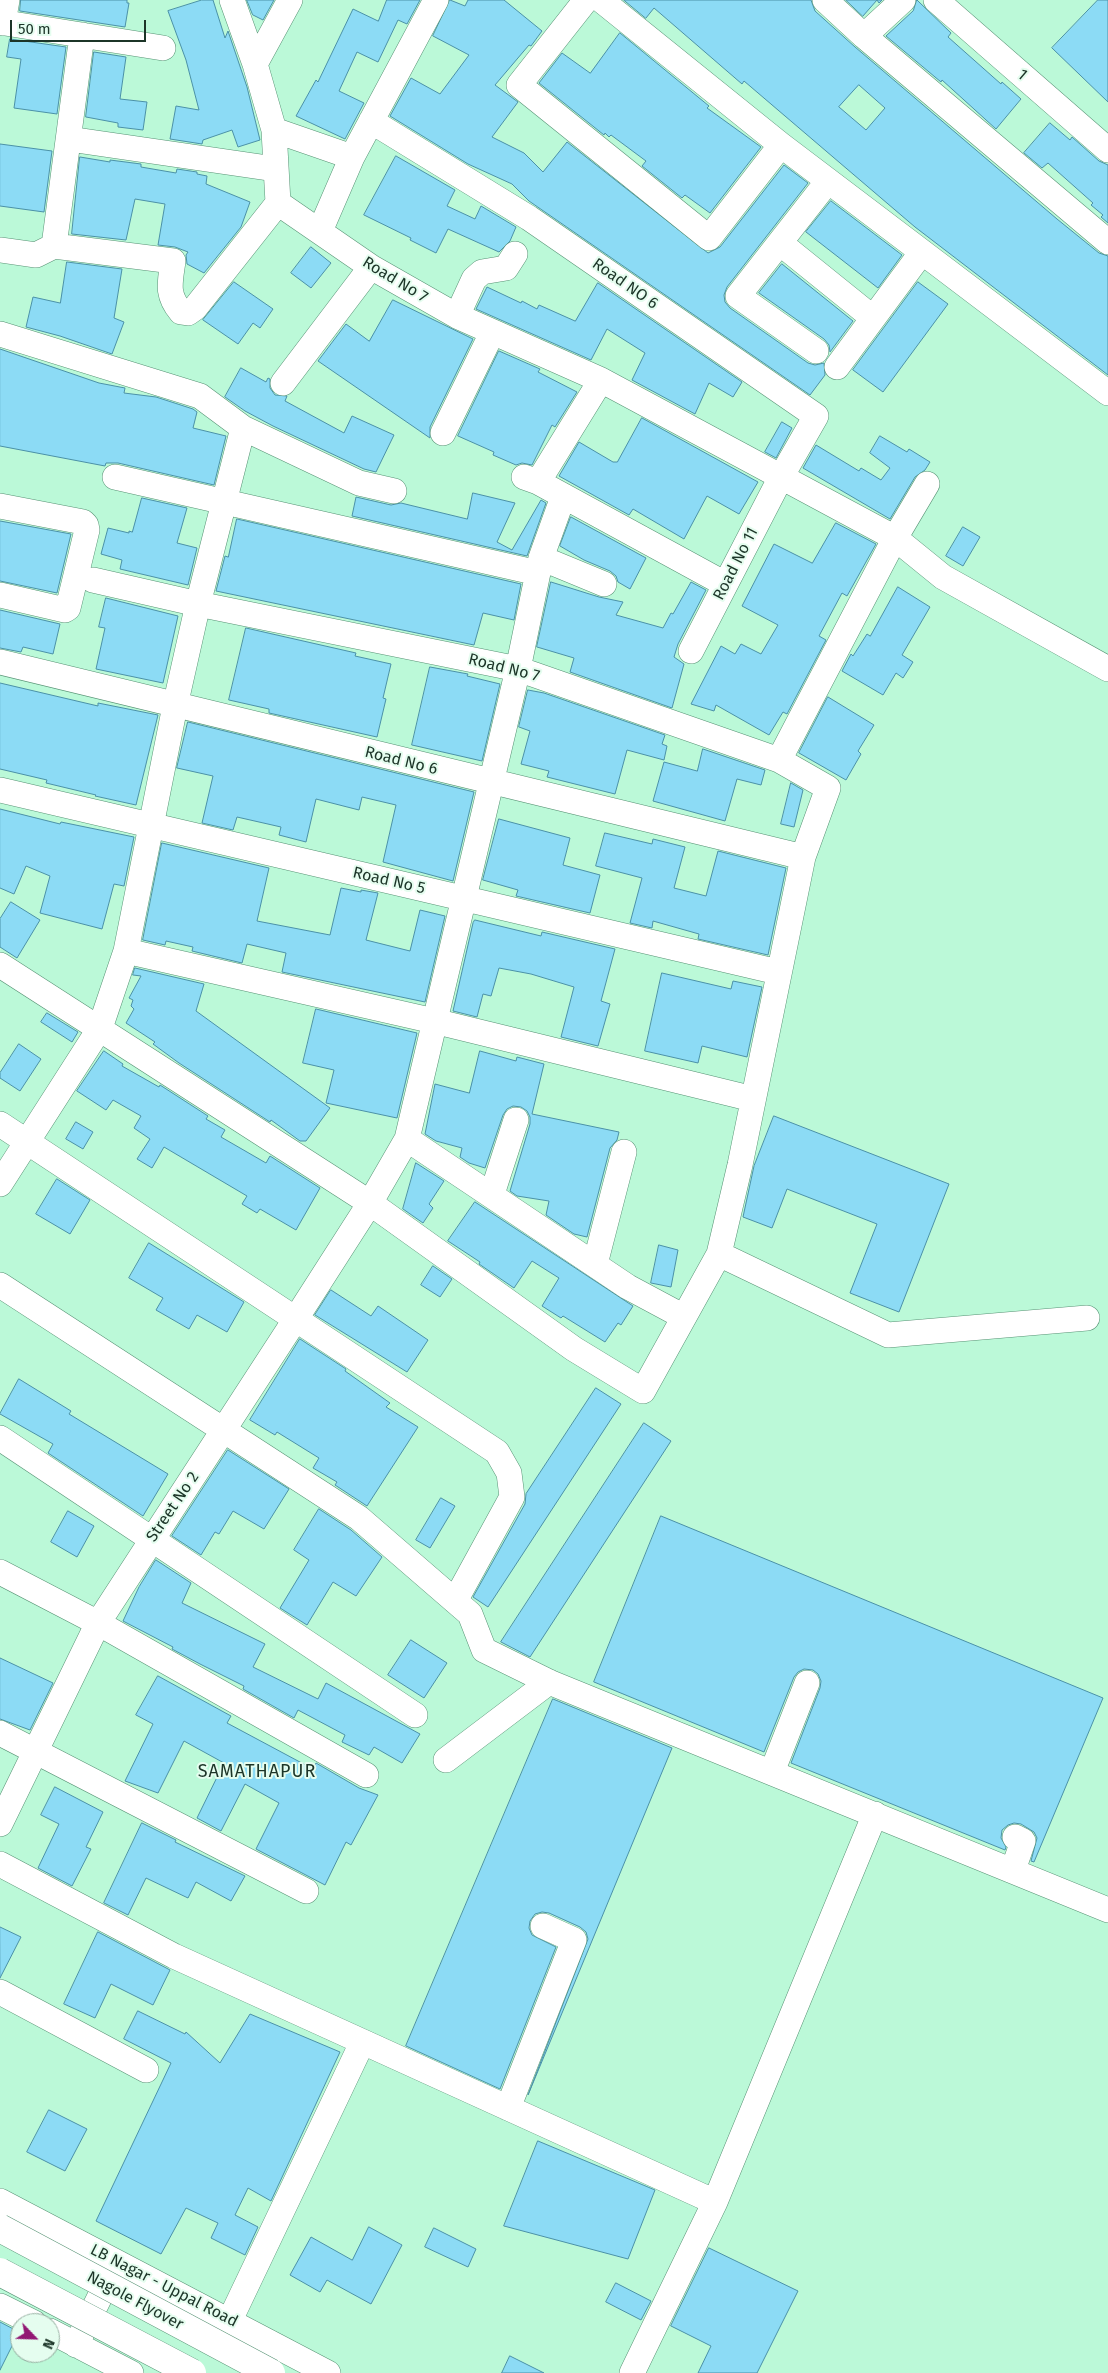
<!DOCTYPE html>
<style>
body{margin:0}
#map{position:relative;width:1108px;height:2373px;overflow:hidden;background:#bbf9d8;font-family:"Fira Sans",sans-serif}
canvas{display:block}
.north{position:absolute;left:10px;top:2313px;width:50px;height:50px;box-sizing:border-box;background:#e5fdef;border:1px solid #95ad9f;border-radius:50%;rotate:114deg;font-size:14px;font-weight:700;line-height:20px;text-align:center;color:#1c3528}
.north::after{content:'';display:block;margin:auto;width:18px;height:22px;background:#921773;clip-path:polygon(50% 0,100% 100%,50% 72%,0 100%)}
.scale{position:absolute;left:10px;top:20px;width:136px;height:22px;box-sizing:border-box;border:2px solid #1c3528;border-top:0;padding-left:6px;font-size:15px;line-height:18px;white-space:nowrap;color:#1c3528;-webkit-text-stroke:4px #e5fdef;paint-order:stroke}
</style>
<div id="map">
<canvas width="1108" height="2373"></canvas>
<div class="north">N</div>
<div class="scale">50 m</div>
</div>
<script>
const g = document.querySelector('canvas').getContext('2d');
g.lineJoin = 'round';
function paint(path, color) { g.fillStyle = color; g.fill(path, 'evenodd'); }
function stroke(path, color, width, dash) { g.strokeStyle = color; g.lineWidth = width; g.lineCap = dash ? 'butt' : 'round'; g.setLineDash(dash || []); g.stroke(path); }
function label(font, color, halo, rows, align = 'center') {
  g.font = font + ' "Fira Sans",sans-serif'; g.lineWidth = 4; g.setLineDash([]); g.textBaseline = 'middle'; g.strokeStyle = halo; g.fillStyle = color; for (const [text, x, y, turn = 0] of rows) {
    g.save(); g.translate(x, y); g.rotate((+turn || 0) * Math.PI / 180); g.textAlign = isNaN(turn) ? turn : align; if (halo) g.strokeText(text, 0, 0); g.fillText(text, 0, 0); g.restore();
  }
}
const building = new Path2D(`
 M21,0H127V3H129L125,27L20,11Z
 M202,0H213L225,38L228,31L247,87L260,140L238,147L232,130L203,140L202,144L170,139L176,106L199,110L186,60L168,11Z
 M247,0H274L263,20L253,15Z
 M387,0H420L407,24L398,20L378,62L357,52L339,91L364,103L345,139L296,116L316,80L318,82L353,9L378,21Z
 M450,0L465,6L468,0H504L542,31L531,46L529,45L495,85L518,102L492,137L524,153L543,172L567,142L708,253L720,247L784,165L808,183L727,287L724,295L725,302L730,308L808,363L815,365L824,363L825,375L810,395L529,201L512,184L468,164L390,116L411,78L440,94L469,55L433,36Z
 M624,0H811L815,11L855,47L1057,219L1099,253L1108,256V375L915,227L744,81L742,84L654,8L646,18ZM859,85L885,108L866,130L839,107Z
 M846,0H882L879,3L877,0L863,16Z
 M917,0L951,33L948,37L1001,84L1002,82L1021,99L996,129L942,80L941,82L886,36L913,11Z
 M1098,0H1108V102L1052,48Z
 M620,33L709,106L707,108L761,147L710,213L685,195L682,198L642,166L646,161L611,135L609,137L605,133L604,135L539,83L562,53L590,73Z
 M10,39L66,47L57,114L14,108L21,59L7,57Z
 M94,52L126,57L120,99L147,102L143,130L118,127V123L86,117Z
 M1050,123L1070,140L1072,137L1099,161L1108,165V223L1101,217L1103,215L1091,205L1093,203L1048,163L1042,168L1024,153Z
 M0,144L52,151L44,212L0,206Z
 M396,156L455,190L447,206L475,219L481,206L516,227L510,241L499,252L448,229L436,253L410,240L411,238L364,215Z
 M80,157L110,162V160L141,164V167L176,173L177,169L197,172V174L207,176L206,184L250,202L241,227L204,273L187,264L186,255L188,252L175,247L158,245L165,204L135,199L126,240L72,234Z
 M831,201L902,255L878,288L806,232Z
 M311,247L331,263L311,288L291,273Z
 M67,262L122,269L114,318L124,322L112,354L60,336L26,327L33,297L60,303Z
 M782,264L853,321L830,352L829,345L824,339L759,293Z
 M234,282L273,309L260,328L253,323L238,344L203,320Z
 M918,282L948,304L883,392L853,370Z
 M598,283L742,382L733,397L709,383L695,414L632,380L645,353L607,329L591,360L476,309L487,287L521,303L522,301L537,309L539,305L575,321Z
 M393,300L473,339L430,427V438L318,361L346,324L369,341Z
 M0,349L99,383L125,388L124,393L156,397L193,409L197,412L193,428L226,436L214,485L118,463H106L105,466L0,446Z
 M499,351L540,369L538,372L577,392L555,427L552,425L532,465L522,463L516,465L493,455L494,452L458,436Z
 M241,368L266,382L268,378L270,379V388L275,395L287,396L285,401L344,433L352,416L394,435L376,472L364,469L273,426L245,411L225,397Z
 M642,418L758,482L739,514L707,496L684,539L633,509L629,515L559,476L579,442L613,462H617Z
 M782,422L792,428L776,458L765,452Z
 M880,436L907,452L909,449L930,462L925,470L915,477L890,519L803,468L816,445L859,471L861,468L881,480L890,468L870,453Z
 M473,493L515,503L497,542L512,550L541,500L546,503L527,556L352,516L356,497L391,505L401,503L467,519Z
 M142,498L187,508L177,543L197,548L188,585L120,569L122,560L101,554L108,528L129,533V531L132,532Z
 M571,517L646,558L630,589L618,582L616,576L610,571L584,560L560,546Z
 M237,519L521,584L514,620L483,613L474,645L216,591L225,556L228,557Z
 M0,521L71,534L57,593L0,581Z
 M836,523L876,544L847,596L842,593L819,636L826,640L787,714L783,712L769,735L716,705L714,711L691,704L721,646L735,654L741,644L761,654L778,625L742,606L774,544L812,563Z
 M963,527L980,537L963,566L946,556Z
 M551,582L599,597L623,602L616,615L663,628L671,613L673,614L691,582L706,590L678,644L674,657L684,664L672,708L570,672L574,658L537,647Z
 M898,587L930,607L902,655L913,662L903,678L896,673L883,695L842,671L851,654L853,656L867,634L870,636Z
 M106,598L178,616L163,683L96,669L105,628L99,627Z
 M0,610L60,624L53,654L23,647L21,652L0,648Z
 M246,628L356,653L355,656L391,664L383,698L386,699L377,737L269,713V709L229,700Z
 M430,667L468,674L467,676L500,684L482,761L412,745Z
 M0,683L98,706V703L158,715L136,805L95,796L96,795L46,783L47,780L0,769Z
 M528,690L544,693L665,735L662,744L667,746L664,760L627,750L615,794L547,777L549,771L521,764L530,731L519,727Z
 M828,697L874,725L858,751L861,754L846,780L799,753Z
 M188,722L474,792L453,881L383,862L396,805L362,797L359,810L316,799L306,842L279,835L281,827L237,817L233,830L202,823L213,776L177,768Z
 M703,749L765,770L761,785L737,779L725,821L653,801L664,762L697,771Z
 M791,783L803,790L794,827L781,824Z
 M0,809L60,824L61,822L134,837L124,886L114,884L102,929L40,913L50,876L26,866L14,894L0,888Z
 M499,819L570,838L563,865L600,875L590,913L516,896L518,890L483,880Z
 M605,833L652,844L653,839L685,847L674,888L706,896L718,851L786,868L768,955L698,939L699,934L653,921L652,928L630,923L642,878L596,866Z
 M162,843L269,868L257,921L330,935L341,888L361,892V890L378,893L366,940L410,951L420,910L445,916L425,1002L282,972L286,953L247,944L242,963L192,951L193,947L166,941L165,945L143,940Z
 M11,902L40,920L17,958L0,947V919Z
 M475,920L541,936L542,932L615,949L601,1001L610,1004L598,1046L561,1037L574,987L531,974L499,968L491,996L483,994L477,1017L453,1011L473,923Z
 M135,968L204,984L196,1011L330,1108L306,1141H300L271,1120L270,1122L179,1063L153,1044L155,1042L126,1023L134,1009L131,1006L133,1000L129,998L141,976L133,975Z
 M662,973L731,989L733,981L762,987L747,1057L702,1046L698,1063L645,1051Z
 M316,1009L417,1033L397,1118L326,1103L334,1070L303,1063Z
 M47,1013L78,1032L72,1042L41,1022Z
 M19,1044L41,1059L20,1091L0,1078V1073Z
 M104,1051L123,1064L122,1066L159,1087L160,1085L208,1116L206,1119L225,1130L221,1137L266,1163L270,1156L320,1188L296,1230L260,1209L257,1213L242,1204L247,1196L164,1147L152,1168L137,1159L150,1139L134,1128L141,1116L113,1100L106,1110L77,1091Z
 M480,1051L516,1061L517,1057L544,1064L532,1114L619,1132L617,1140L610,1148L587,1237L574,1234L546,1215L549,1201L517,1196L510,1191L530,1124V1117L527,1111L521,1107L513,1106L507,1109L503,1115L485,1168L469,1163L460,1157L462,1148L436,1141L425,1134L435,1084L469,1093Z
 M774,1116L949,1184L899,1312L850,1293L877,1224L787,1189L772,1228L743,1217L754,1166Z
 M76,1122L93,1132L83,1149L66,1139Z
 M416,1163L444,1181L429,1204L433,1208L423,1223L403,1209Z
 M57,1179L90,1200L70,1234L36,1214Z
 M475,1202L633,1306L621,1325L618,1323L605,1342L563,1316L561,1318L542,1306L559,1278L532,1261L514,1288L479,1264L480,1262L448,1241Z
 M149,1243L244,1302L227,1332L197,1315L189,1329L156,1310L163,1298L129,1278Z
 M659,1245L678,1250L671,1287L651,1283Z
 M433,1266L452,1279L440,1297L421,1285Z
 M331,1290L371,1316L378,1306L428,1340L407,1372L315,1315Z
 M300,1339L346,1369L345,1371L390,1403L386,1407L418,1427L367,1506L335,1485L337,1482L313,1468L319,1458L277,1432L275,1435L250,1420Z
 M19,1379L71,1411L69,1414L168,1474L143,1516L48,1453L53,1444L0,1414Z
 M596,1388L621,1404L488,1607L473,1597L525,1504L526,1494Z
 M644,1423L671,1441L530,1657L501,1642Z
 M228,1450L289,1489L264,1529L233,1511L219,1534L215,1532L201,1555L172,1536Z
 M441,1498L455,1506L430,1548L416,1540Z
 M319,1509L351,1530L382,1557L356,1596L333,1582L307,1625L280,1608L309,1560L294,1550Z
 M68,1511L94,1526L77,1557L51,1542Z
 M661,1516L1103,1698L1034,1862L1031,1861L1037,1838L1034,1832L1021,1824L1014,1823L1008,1825L1002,1830L1001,1838L1006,1847L1005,1850L791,1763L820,1688L821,1681L818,1674L813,1670L804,1669L798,1672L794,1677L764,1752L594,1682Z
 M156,1560L191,1583L182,1603L265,1644L253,1667L318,1699L326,1683L420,1734L402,1763L374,1747L369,1755L342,1742L345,1735L298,1710L294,1718L243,1689L244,1686L200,1664L172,1649L173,1647L123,1621L139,1587Z
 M411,1640L447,1663L424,1698L388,1675Z
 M0,1658L53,1683L30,1730L0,1719Z
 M158,1676L231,1716L227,1723L313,1769L316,1763L359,1788L378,1795L351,1845L346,1842L325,1885L256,1849L279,1803L245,1784L221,1831L197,1818L224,1763L184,1741L158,1793L125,1781L153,1724L136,1715Z
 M553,1699L672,1748L528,2095L588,1939L586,1932L580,1927L549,1913L542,1912L535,1914L530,1921L529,1928L532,1935L556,1947L500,2089L406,2046Z
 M55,1787L103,1812L86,1847L91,1849L72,1886L38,1868L59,1824L41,1815Z
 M142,1823L176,1840L175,1842L245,1876L231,1901L196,1882L188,1898L146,1878L128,1915L104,1903Z
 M0,1927L21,1937L0,1978Z
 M98,1932L170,1970L153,2005L111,1984L95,2018L64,2004Z
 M138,2011L185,2034L186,2032L220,2063L250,2014L340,2052L271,2201L248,2188L235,2215L258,2227L245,2255L211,2238L218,2223L186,2208L161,2254L96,2221L171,2063L124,2039Z
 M49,2110L87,2129L65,2171L27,2152Z
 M538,2141L655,2190L628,2259L504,2226Z
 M369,2227L402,2245L371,2304L327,2280L320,2292L290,2275L311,2237L352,2260Z
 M434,2228L476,2249L468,2267L425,2247Z
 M709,2248L798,2291L757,2373H698L711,2346L671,2326Z
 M616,2283L651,2301L641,2320L606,2302Z
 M0,2322L19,2332L0,2370Z
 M510,2356L544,2373H502Z`);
paint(building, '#8cdbf5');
stroke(building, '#4b91a7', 1);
const minor = new Path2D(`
 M586,0L519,85L709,238L781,145
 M601,0L781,145L1108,393
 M825,0L864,36L1108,242
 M936,0L1108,150
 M0,22L163,48
 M3,23L7,0
 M864,36L903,0
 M255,64L290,0
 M371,121L529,218L816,416L781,477L691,651
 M274,130L352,157
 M69,139L275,169
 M278,203L371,267L457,316L601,380L895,538L943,577L1108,669
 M320,231L352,157L436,0
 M780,243L873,318
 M54,246L173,261C170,283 166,294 181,312L188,313L195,308L278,203L274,130L255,64L232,0
 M0,250L36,255L54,246L82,35
 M457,316L474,279L482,272L506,268L515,254
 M0,334L200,396L243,428L359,483L394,491
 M816,351L738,296L828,181
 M837,367L922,252
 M283,383L371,267
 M443,433L492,333
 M115,477L538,573
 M524,477L538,482L725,584
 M538,482L601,380
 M0,506L83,522L86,525L87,530L68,608L65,610L0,595
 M541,558L604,584
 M0,662L803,857
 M779,760L895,538L927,484
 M0,790L778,972
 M126,951L434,1021L753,1099
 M0,965L370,1203L574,1349L643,1391L719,1254L740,1165L803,857L828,788L779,760L518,669L198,604L93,580
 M0,1124L497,1452L509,1473L512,1497L455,1601
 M407,1139L628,1287L684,1317
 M0,1184L100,1028L126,951L175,706L198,604L243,428
 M492,1194L516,1120
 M719,1254L888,1335L1087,1318
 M595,1264L624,1152
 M0,1285L359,1518L470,1614L484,1650L549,1682L1108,1910
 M0,1438L415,1715
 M0,1572L98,1623L366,1775
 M0,1733L306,1891
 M446,1760L549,1682
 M772,1772L807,1683
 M0,1824L98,1623L295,1320L370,1203L407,1139L518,669L541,558L563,497
 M0,1864L174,1956L715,2202
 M1013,1870L1023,1841L1015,1837
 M0,1992L146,2070
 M508,2108L574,1940L543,1926
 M0,2201L328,2373
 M0,2306L34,2323
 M230,2320L362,2043
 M50,2331L131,2373
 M76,2345L115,2266
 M632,2373L715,2202L875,1814`);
stroke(minor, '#589375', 26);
stroke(minor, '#fff', 25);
const highwayBridge = new Path2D(`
 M0,2228L271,2373
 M0,2272L192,2373`);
stroke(highwayBridge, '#589375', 29, []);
stroke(highwayBridge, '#fff', 28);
label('16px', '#1c3528', '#e5fdef', [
 ["1",1022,75,41],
 ["Road No 7",395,280,31],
 ["Road NO 6",625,284,35],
 ["Road No 11",736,564,-63],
 ["Road No 7",504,668,14],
 ["Road No 6",401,761,14],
 ["Road No 5",389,881,13],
 ["Street No 2",173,1507,-56],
 ["LB Nagar - Uppal Road",164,2286,27],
 ["Nagole Flyover",135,2301,28]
]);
g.letterSpacing = '1px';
label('18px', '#1c3528', '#e5fdef', [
 ["SAMATHAPUR",257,1772]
]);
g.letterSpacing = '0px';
</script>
